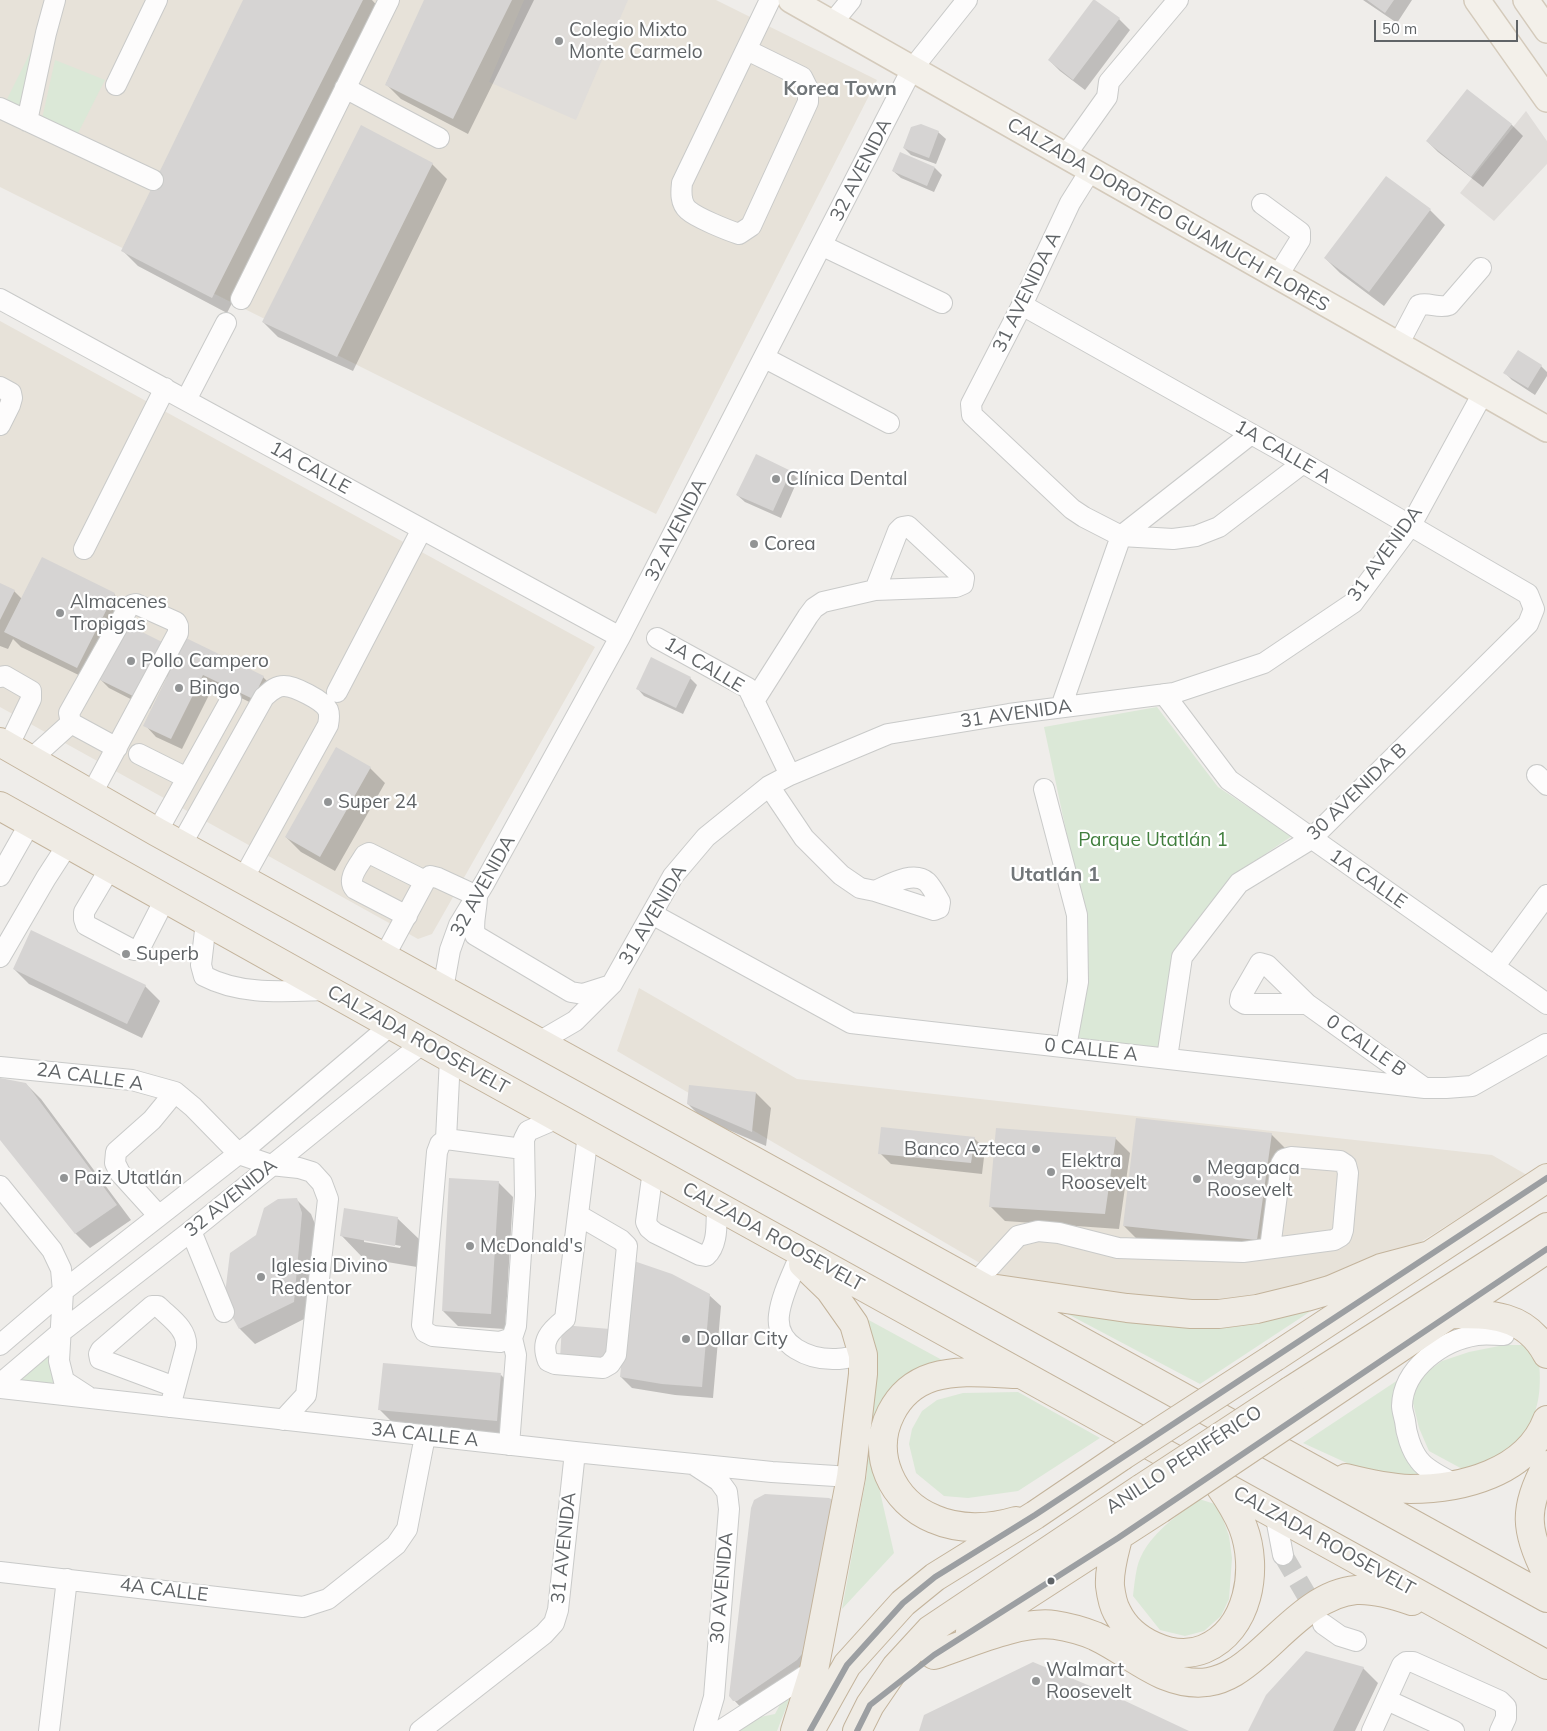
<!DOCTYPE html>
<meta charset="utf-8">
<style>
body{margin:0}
#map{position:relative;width:1547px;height:1731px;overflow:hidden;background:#efedea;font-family:Mulish,sans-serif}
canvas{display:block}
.scale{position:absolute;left:1374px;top:20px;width:144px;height:22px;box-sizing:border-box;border:2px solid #606467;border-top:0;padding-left:6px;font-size:15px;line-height:18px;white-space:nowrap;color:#606467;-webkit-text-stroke:4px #fff;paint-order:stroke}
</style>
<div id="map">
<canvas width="1547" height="1731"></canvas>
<div class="scale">50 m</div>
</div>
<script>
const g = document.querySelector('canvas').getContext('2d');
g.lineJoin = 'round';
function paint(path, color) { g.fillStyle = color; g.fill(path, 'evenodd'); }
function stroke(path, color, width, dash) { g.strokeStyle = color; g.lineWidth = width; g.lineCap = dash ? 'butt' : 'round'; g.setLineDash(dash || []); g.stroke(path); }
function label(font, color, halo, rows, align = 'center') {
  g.font = font + ' Mulish,sans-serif'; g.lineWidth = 4.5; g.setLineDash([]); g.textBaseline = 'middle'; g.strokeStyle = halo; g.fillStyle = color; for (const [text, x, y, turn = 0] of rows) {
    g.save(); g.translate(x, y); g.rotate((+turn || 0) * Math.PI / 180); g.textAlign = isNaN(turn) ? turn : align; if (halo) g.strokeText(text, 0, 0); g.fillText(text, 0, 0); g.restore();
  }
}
paint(new Path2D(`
 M0,0H716L877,80L656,514L0,187Z
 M0,321L595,647L432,934L418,939L0,707Z
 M639,988L797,1079L1492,1155L1527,1175L1314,1309L1232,1327H1174L1145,1324L1062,1311L617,1051Z`), '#e7e2d9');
paint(new Path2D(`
 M524,0H628L576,120L489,82Z
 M1526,111L1547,141V164L1494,221L1460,193Z`), '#e0ddda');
paint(new Path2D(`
 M36,41L20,111L6,101Z
 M55,60L105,80L75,139L42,119Z
 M1157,707L1218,787L1292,836L1234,875L1173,953L1160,1053L1062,1040L1075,873L1044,727Z
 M1314,1309L1200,1384L1062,1311L1145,1324L1174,1327H1232Z
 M865,1318L953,1366L916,1376L878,1483L894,1553L842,1609L867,1473L868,1355Z
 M54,1343L60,1385H6Z
 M1504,1345H1524L1538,1354C1547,1419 1524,1448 1466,1471L1429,1451L1419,1428L1412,1399L1421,1376L1442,1361L1469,1352Z
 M1404,1376L1392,1402L1397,1438L1414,1463L1441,1482L1373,1475L1303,1443Z
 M1018,1392L1100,1438L1018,1491L968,1498L944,1496L916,1473L909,1444L912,1429L922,1411L937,1400L963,1393Z
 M1199,1499L1218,1505L1229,1536L1232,1558L1229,1599L1221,1616L1204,1631L1185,1636L1160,1630L1133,1596C1134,1587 1135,1577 1137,1568C1144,1538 1175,1517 1199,1499Z
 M793,1690L777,1731H739L755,1718L775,1714L784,1697Z`), '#dbe8d7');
paint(new Path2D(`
 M244,0H372L380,9L227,313L138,266L123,251Z
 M426,0H534L468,134L401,99L386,84Z
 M1363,0H1412L1397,23Z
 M1094,1L1119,19L1130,30L1085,90L1060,71L1049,60Z
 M1467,91L1512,125L1523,136L1483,187L1438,152L1427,141Z
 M938,132L946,139L936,164L911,155L904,148Z
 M432,164L447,179L353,371L278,337L263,322Z
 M935,168L942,175L934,192L901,178L893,171Z
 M1386,178L1430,210L1445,225L1384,306L1340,273L1325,258Z
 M1518,352L1541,366L1547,372V376L1535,395L1512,380L1505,373Z
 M791,472L798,479L781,518L745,502L737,495Z
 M43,559L114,594L129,609L122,624L165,645L178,658L263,677L274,688L264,709L214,685L182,749L156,737L145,725L168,678L166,677L150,709L109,688L96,675L93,682L21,647L13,639L8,649L0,646V584L14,591L22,599Z
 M690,678L697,685L683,714L644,696L637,688Z
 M370,768L385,783L335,871L301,852L286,837Z
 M14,969L145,986L160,1001L142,1038L29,984Z
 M0,1080L26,1084L41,1099L131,1220L90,1248L75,1233L0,1138Z
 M756,1093L771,1108L766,1146L703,1119L688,1104Z
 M1271,1134L1286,1149L1271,1254L1139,1241L1124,1226Z
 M974,1138L985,1149L982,1174L891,1164L880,1153Z
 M1115,1138L1130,1153L1119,1229L1005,1221L990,1206Z
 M498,1182L513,1197L505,1329L458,1326L443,1311Z
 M296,1199L311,1214L317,1229L308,1317L255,1344L240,1329L225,1302L257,1236Z
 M397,1218L420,1240L417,1267L363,1258L341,1235ZM364,1239L401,1246L400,1248L364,1242Z
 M709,1295L721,1306L713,1398L675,1395L632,1388L621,1377Z
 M501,1375L516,1390L512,1435L395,1425L380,1410Z
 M832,1501L812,1666L745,1712L734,1700Z
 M1363,1668L1378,1683L1355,1731H1249Z`), '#0003');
paint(new Path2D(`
 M243,0H363L212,298L121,251Z
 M424,0H512L453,119L385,85Z
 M1093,0H1095L1120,18L1073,80L1048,60Z
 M1367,0H1394L1385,13Z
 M1467,89L1512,124L1471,177L1426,141Z
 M921,124L939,131L929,158L903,148L911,127Z
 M361,125L433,163L337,357L262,322Z
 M900,152L935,167L927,186L892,171Z
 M1386,176L1431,209L1369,292L1324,258Z
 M1518,350L1542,365L1528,388L1503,373Z
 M756,454L791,471L773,511L736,495Z
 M42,557L115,593L77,668L4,632Z
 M0,583L15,590L0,620Z
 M124,623L166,644L139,699L96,678Z
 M186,638L264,676L253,699L203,675L171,739L143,726Z
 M651,657L691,677L676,708L636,689Z
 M336,747L371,767L320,857L285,837Z
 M31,930L146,985L127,1024L13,969Z
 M0,1078L26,1083L117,1205L75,1234L0,1140Z
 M689,1085L756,1092L752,1132L687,1104Z
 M1136,1118L1272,1133L1257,1240L1123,1226Z
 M881,1127L975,1137L971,1163L878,1154Z
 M996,1128L1116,1137L1105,1214L989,1207Z
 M449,1178L499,1181L491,1314L442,1311Z
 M297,1198L302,1213L294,1302L239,1329L224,1302L230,1253L256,1235L264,1208L278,1199Z
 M344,1208L398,1217L395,1246L340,1236Z
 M631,1260L672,1274L710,1294L702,1387L662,1384L620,1377Z
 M562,1325L610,1329L607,1362L560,1359Z
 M383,1363L501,1373L497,1421L378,1410Z
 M765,1494L829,1498L833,1500L809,1628L802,1654L797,1660L737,1701H733L729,1696L751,1508L754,1500Z
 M1306,1651L1364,1667L1333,1731H1248L1266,1695Z
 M1033,1662L1121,1699L1189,1731H919L924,1715Z`), '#d6d4d3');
stroke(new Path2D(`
 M1283,1555L1320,1618`), '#cbcbc9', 20, [20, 10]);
const minor = new Path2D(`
 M833,22L851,0
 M747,50L802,77L808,89V102L751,226L739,234C727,230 697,218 688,210C680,203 681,192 682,183L770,0
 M116,85L157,0
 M345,88L439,138
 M0,108L153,180
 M27,121L46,33L55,0
 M1065,156L1107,97L1109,82L1178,0
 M1090,171L1070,203L1022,305L971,404L972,415L1072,509L1084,517L1121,536L1173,539L1196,536L1219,527L1303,463
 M1262,204L1300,232V240L1277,277
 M823,246L942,303
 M0,299L620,637
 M241,299L389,0
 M1022,305L1303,463L1478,565L1528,594L1534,609L1528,624L1311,839L1239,883L1182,957L1167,1058
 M1398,345L1419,305C1429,302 1439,309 1449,305L1481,268
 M765,358L889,423
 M0,387L11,393L12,398L10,405L0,425
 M186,400L226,323
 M84,549L165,388
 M657,638L748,688L790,775
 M0,677L5,676L31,691V699L8,747
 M337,692L422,529
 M1164,694L1229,780L1547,1004
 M754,701L808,616L814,608L823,602L875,590L956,587L963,584L964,578L908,526L902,527L898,531L875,590
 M1061,707L1121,536L1251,434
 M139,754L187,778
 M30,760L71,723
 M1537,775L1547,785
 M769,786L804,838L841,875L860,888L875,891L934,910L939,908L940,902C936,895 932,887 927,882C913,870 889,885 875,891
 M1044,789L1077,915L1078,982L1066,1047
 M91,795L178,633V626L176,622L136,604L132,605L128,608L69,713L71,723L117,748
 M157,832L231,699
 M181,845L264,697C270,692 275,686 284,686C294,686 323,700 328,710C330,715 329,720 328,725L243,879
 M110,868L84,912V919L86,925L131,949L135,950L140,948L165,899
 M0,876L30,823
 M652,914L851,1023L1425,1088H1446L1472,1086L1546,1044
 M407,916L355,889C346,879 359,865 365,855L369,853L425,881
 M206,922L201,965L204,976C242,996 286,991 327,990
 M0,957L46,878L68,844
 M384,957L425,881L430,876L438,878L477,896C477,910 472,922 475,935L571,992L583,994L608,986
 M1494,967L1547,895
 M443,989L450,950L459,925L485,882L620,637L912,69L967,0
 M1307,1004H1245L1240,1001L1241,996L1260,963L1267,965L1307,1004L1423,1087
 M539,1042L575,1021L612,984L673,876L706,837L769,786L790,775L888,734L1009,714L1174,693L1264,663L1353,603L1411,525L1483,393
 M450,1058L446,1139L440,1144L437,1152L422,1325L425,1332L433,1336L500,1342L512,1338L516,1326L525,1195L524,1139L528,1131L558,1118
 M0,1067L132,1080L175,1092L193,1107L239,1154L271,1165L299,1168L312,1172L322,1183L328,1199L306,1395L283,1420
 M446,1139L523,1149
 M653,1170L646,1222L649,1228L655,1233L700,1255L706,1256C719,1244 716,1222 717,1206
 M0,1186L52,1250L61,1269L63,1291L59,1361L64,1381L87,1396
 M578,1215L621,1240L627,1246L616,1355L610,1364L603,1368L555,1364L548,1361C540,1341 550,1331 565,1319L588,1134
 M159,1216L120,1173L115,1163L116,1152L152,1120L175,1092
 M191,1231L224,1312
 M798,1260C791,1277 781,1297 779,1315C775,1346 810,1360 836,1359C845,1359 854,1356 863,1355
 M975,1283L1018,1236L1038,1231L1059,1233L1118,1248L1243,1252L1334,1240L1341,1236L1343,1230L1348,1173L1346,1165L1340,1161L1291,1157L1284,1159L1281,1164L1270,1248
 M0,1345L63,1291L251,1144L391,1025
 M0,1384L61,1332L191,1231L423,1043
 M0,1388L575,1452L772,1472L851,1477
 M170,1407L186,1347C188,1329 170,1318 158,1306H152L101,1350L99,1354L100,1359L175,1387
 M509,1445L516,1355L512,1338
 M693,1464L719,1481L727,1492L729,1509L714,1697L704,1731
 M1457,1485C1444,1478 1427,1471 1419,1460C1411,1450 1406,1433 1405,1421C1404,1416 1402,1410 1402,1406C1403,1368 1443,1340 1477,1335C1486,1334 1495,1335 1504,1335
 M1275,1513L1283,1555
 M0,1572L303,1607L328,1599L396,1545L407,1529L425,1436
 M1323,1624L1340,1636L1356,1641
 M1387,1700L1454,1731
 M49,1731L67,1579
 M420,1731L544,1634L554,1623L558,1610L575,1452
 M720,1731L814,1670
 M1372,1731L1402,1665L1406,1662H1413L1500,1701L1506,1707V1718L1500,1731`);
const major = new Path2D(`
 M791,0L1547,429
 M1477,0L1547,99
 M1526,0L1547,30`);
const highway = new Path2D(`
 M0,742L157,832L1547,1598
 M0,806L450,1058L1547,1665
 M997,1289L1127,1308L1191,1314H1219L1257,1309L1306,1297L1330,1290L1381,1268L1430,1255
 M1451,1314C1490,1314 1526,1314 1547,1354
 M1275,1357L1547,1178
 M1290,1391L1547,1227
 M1309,1409L1547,1249
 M1547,1465C1523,1508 1525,1531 1547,1574
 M1346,1478C1366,1483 1389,1488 1410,1489C1461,1489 1527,1473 1547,1420
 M1016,1521C990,1529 959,1530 934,1519C892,1502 870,1454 891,1413C900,1395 914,1383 933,1377C960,1369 989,1373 1016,1374
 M1118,1538C1114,1554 1109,1570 1110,1586C1111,1594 1113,1605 1117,1612C1131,1641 1173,1662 1204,1649C1249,1630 1259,1569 1243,1527C1237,1512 1228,1498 1219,1485
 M970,1632L1160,1509
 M934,1655C968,1644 1020,1620 1055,1625C1068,1627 1083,1631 1095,1636C1132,1653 1164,1688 1208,1682C1227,1679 1242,1668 1257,1655C1285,1631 1317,1593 1356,1590C1375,1589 1395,1595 1412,1601
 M795,1731L814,1670L851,1477L863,1374V1355L854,1324L830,1290L803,1264
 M810,1731L847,1665L903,1603L935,1577L1035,1515L1122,1456
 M857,1731L870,1705L896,1667L930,1630L1142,1488`);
stroke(minor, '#c9cac9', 22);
stroke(major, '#d4cabb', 28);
stroke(highway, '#c3b39b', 30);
stroke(minor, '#fdfcfc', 20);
stroke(major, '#f3f0ea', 25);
stroke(highway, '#efebe4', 28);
const highwayBridge = new Path2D(`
 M1122,1456L1275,1357
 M1142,1488L1290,1391
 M1160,1509L1309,1409`);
stroke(highwayBridge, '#c3b39b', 30, []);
stroke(highwayBridge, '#efebe4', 28);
stroke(new Path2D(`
 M810,1731L847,1665L903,1603L935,1577L1035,1515L1547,1178
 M857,1731L870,1705L934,1655L1118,1538L1547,1249`), '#9c9fa2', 6);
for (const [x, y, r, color] of [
 [559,41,5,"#929495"],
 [776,479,5,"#929495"],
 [754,544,5,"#929495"],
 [60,613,5,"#929495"],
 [131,661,5,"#929495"],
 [179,688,5,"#929495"],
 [328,802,5,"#929495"],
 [126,954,5,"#929495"],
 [1036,1149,5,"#929495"],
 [1051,1172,5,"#929495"],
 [64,1178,5,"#929495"],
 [1197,1179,5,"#929495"],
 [470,1246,5,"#929495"],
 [261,1277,5,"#929495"],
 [686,1339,5,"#929495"],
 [1051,1581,4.5,"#606467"],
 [1036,1681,5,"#929495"]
]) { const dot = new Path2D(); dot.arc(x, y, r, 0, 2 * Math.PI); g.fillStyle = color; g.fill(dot); stroke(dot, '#fff', 2); }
label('19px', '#606467', '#fff', [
 ["Colegio Mixto",569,30],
 ["Monte Carmelo",569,52],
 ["Clínica Dental",786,479],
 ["Corea",764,544],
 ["Almacenes",70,602],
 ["Tropigas",70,624],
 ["Pollo Campero",141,661],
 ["Bingo",189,688],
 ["Super 24",338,802],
 ["Superb",136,954],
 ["Banco Azteca",1026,1149,"right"],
 ["Elektra",1061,1161],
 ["Roosevelt",1061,1183],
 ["Megapaca",1207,1168],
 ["Roosevelt",1207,1190],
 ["Paiz Utatlán",74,1178],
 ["McDonald's",480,1246],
 ["Iglesia Divino",271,1266],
 ["Redentor",271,1288],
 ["Dollar City",696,1339],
 ["Walmart",1046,1670],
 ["Roosevelt",1046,1692]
], 'left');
label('19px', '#606467', '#fff', [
 ["32 AVENIDA",861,170,-63],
 ["CALZADA DOROTEO GUAMUCH FLORES",1168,215,30],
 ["31 AVENIDA A",1027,292,-64],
 ["1A CALLE A",1283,452,30],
 ["1A CALLE",310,468,29],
 ["32 AVENIDA",676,530,-63],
 ["31 AVENIDA",1385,554,-54],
 ["1A CALLE",704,665,31],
 ["31 AVENIDA",1016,714,-8],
 ["30 AVENIDA B",1357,792,-44],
 ["1A CALLE",1368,879,35],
 ["32 AVENIDA",483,886,-61],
 ["31 AVENIDA",653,915,-59],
 ["CALZADA ROOSEVELT",418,1040,29],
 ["0 CALLE B",1366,1046,35],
 ["0 CALLE A",1091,1050,6],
 ["2A CALLE A",90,1077,8],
 ["32 AVENIDA",231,1198,-39],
 ["CALZADA ROOSEVELT",773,1237,29],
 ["3A CALLE A",425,1435,6],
 ["ANILLO PERIFÉRICO",1184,1460,-33],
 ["CALZADA ROOSEVELT",1324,1541,29],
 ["31 AVENIDA",564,1548,-84],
 ["30 AVENIDA",722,1588,-85],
 ["4A CALLE",164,1590,7]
]);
label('19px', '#417f3e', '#fff', [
 ["Parque Utatlán 1",1153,840]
]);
label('bold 20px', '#717679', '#fff', [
 ["Korea Town",840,89],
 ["Utatlán 1",1055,875]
]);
</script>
